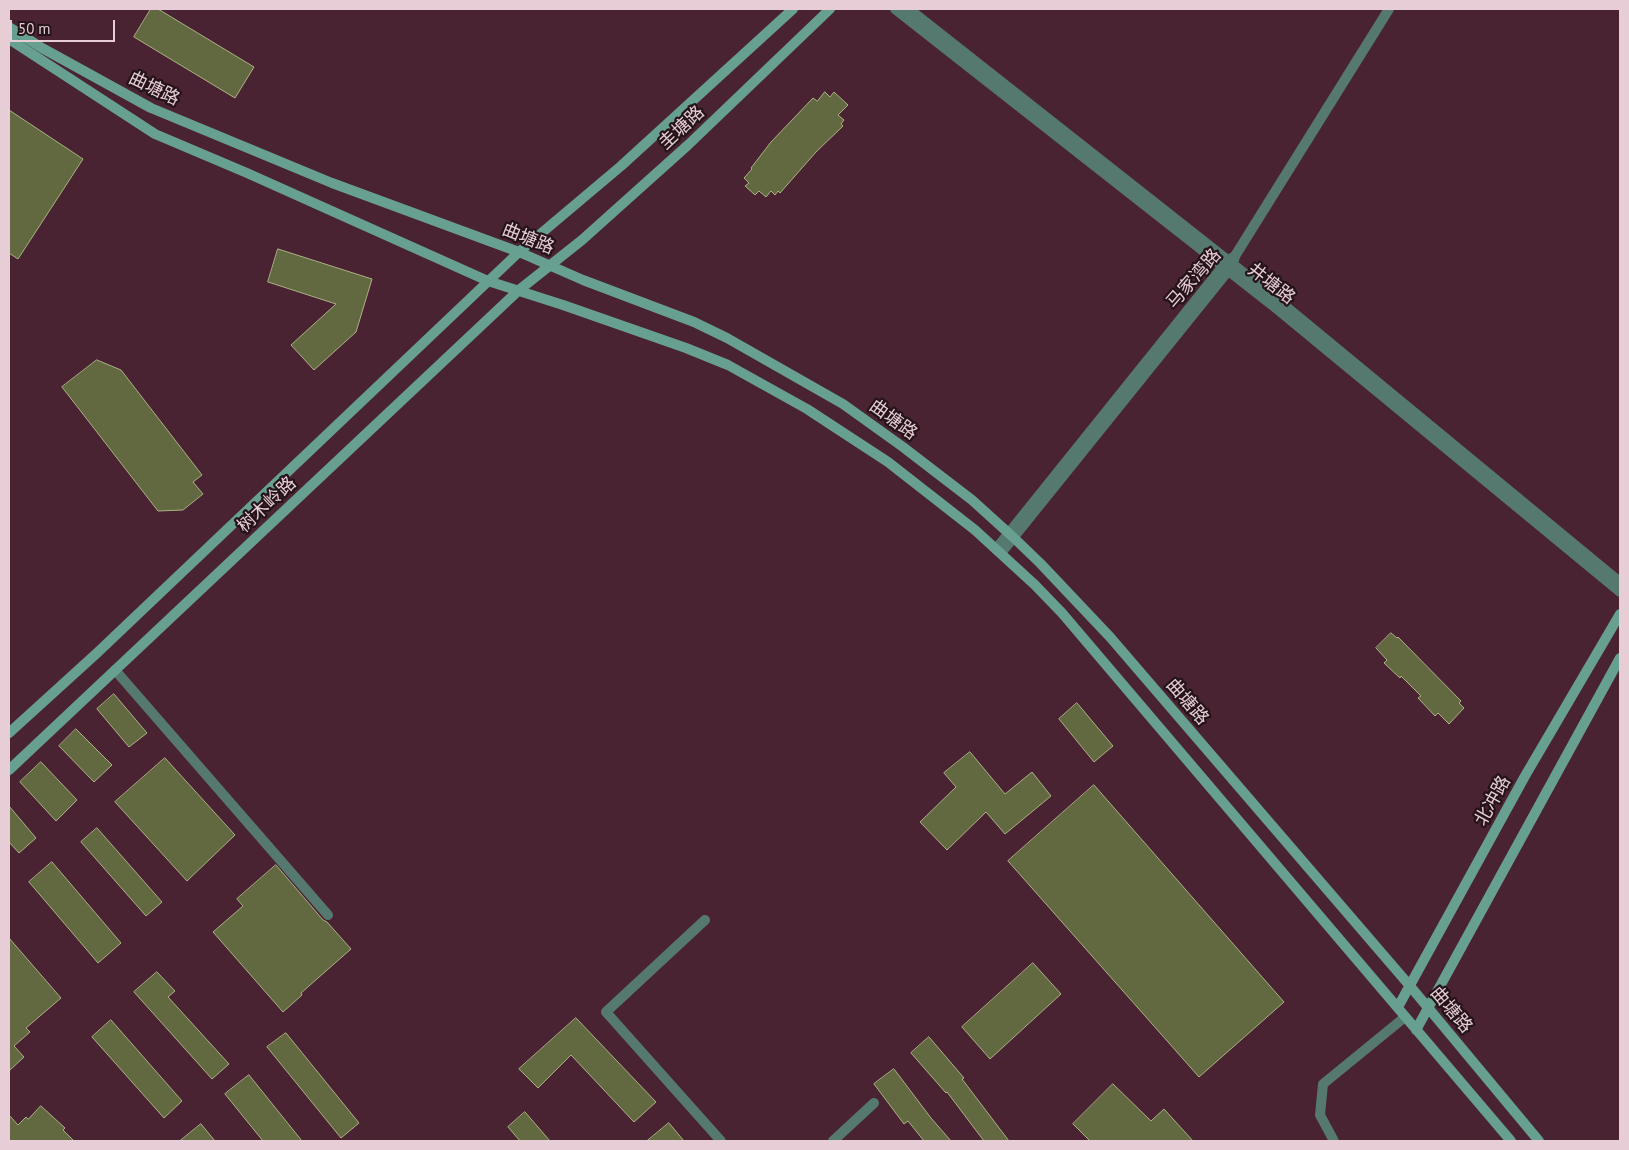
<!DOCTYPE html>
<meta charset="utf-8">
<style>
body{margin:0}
#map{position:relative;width:1629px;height:1150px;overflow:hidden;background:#492332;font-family:"PT Sans",sans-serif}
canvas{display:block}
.frame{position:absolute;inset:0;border:10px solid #e7cdd5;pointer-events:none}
.scale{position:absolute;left:10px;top:20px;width:105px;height:22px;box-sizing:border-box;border:2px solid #e7cdd5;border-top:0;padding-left:6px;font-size:15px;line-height:18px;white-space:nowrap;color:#e7cdd5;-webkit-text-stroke:4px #241319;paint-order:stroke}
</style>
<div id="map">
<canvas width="1629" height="1150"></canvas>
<div class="frame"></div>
<div class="scale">50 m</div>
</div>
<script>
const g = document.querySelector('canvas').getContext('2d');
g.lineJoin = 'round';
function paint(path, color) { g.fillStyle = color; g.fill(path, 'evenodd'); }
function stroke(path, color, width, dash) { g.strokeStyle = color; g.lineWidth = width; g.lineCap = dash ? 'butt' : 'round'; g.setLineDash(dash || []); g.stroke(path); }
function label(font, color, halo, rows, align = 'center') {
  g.font = font + ' "PT Sans","Noto Sans SC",sans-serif'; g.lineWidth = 4.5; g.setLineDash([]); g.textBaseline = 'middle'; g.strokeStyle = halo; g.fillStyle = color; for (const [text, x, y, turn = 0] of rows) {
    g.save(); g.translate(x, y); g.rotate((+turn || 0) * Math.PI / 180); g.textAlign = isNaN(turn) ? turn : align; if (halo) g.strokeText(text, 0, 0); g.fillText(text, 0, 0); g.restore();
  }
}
const building = new Path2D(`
 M151,9H158L254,67L235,98L134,37Z
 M825,92L830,97L834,92L848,105L838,115L844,120L841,124L843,126L816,152L780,193L778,191L775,195L771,191L766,197L759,191L755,195L745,186L749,183L744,178L752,169L751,168L771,142L813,98L817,101Z
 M9,110L83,159L18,259L9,253Z
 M278,249L372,279L356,332L314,370L291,345L336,304L268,282Z
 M97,360L121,370L202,475L193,482L203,494L183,510L158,511L62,387Z
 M1391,633L1397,638L1398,637L1461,701L1459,703L1464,708L1449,724L1438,713L1435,716L1418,698L1421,696L1401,676L1400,678L1384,663L1387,660L1376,648Z
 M114,694L147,733L129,747L97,709Z
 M1077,703L1113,746L1094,762L1059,719Z
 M76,729L112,765L94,782L59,746Z
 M970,752L1005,794L1032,772L1051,796L1005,834L986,812L947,850L920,822L956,787L944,773Z
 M165,758L235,835L187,881L115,802Z
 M41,762L77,800L56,821L20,782Z
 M1094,785L1284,1002L1199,1077L1008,861Z
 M9,806L36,838L19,853L9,842Z
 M97,828L162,902L146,916L81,842Z
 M52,862L121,943L98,963L29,882Z
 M276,865L323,920L327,922L351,949L301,993L302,995L283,1012L213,932L243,906L237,899Z
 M9,938L61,998L26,1028L30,1032L14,1046L24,1057L9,1071Z
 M1033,963L1061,994L990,1059L962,1027Z
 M157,972L175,991L168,997L229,1064L212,1079L134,992Z
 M576,1018L656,1102L634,1122L571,1055L538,1088L519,1069Z
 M111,1020L182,1101L164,1118L92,1037Z
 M286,1033L359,1123L341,1138L267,1047Z
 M929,1037L964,1078L962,1079L1009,1141H984L947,1092L946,1093L911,1053Z
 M894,1069L931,1118L951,1141H924L908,1121L904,1124L874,1084Z
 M249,1075L302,1141H263L225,1094Z
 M1113,1084L1151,1121L1164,1109L1193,1141H1090L1073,1124Z
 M41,1106L65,1128L63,1130L74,1141H9V1115L18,1125L26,1117L28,1119Z
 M525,1112L550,1141H520L508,1127Z
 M669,1123L684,1141H647Z
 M201,1124L215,1141H180Z`);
paint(building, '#62683f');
stroke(building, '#abb285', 1);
stroke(new Path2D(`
 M1235,256L1389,9
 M115,670L328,915
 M705,920L606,1012L721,1141
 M833,1141L874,1103
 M1334,1141L1320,1115L1323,1084L1405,1017`), '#55786f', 10);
stroke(new Path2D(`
 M895,9L1272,305L1620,592
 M909,9L1277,299L1620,582
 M996,549L1228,260L1235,256L1233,265L1228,271L1001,553`), '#55786f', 10);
stroke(new Path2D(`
 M9,27L42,48L151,108L332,183L519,252L583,280L694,322L727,338L843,404L903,447L972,500L1014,538L1040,563L1110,637L1410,986L1539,1141
 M9,39L155,134L247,173L488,281L563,305L686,348L728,365L807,409L888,462L975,530L1035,585L1062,613L1511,1141
 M9,733L97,653L519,252L621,166L793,9
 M9,770L519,290L582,240L688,145L830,9
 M1398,1007L1525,776L1620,614
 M1416,1030L1620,658`), '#67a091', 10);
label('18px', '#e7cdd5', '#241319', [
 ["曲塘路",154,89,26],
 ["圭塘路",682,128,-43],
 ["曲塘路",528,239,22],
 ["马家湾路",1194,279,-49],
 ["井塘路",1271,284,38],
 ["曲塘路",893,420,36],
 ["树木岭路",267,505,-43],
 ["曲塘路",1187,702,49],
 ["北冲路",1493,801,-61],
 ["曲塘路",1451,1010,50]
]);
</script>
